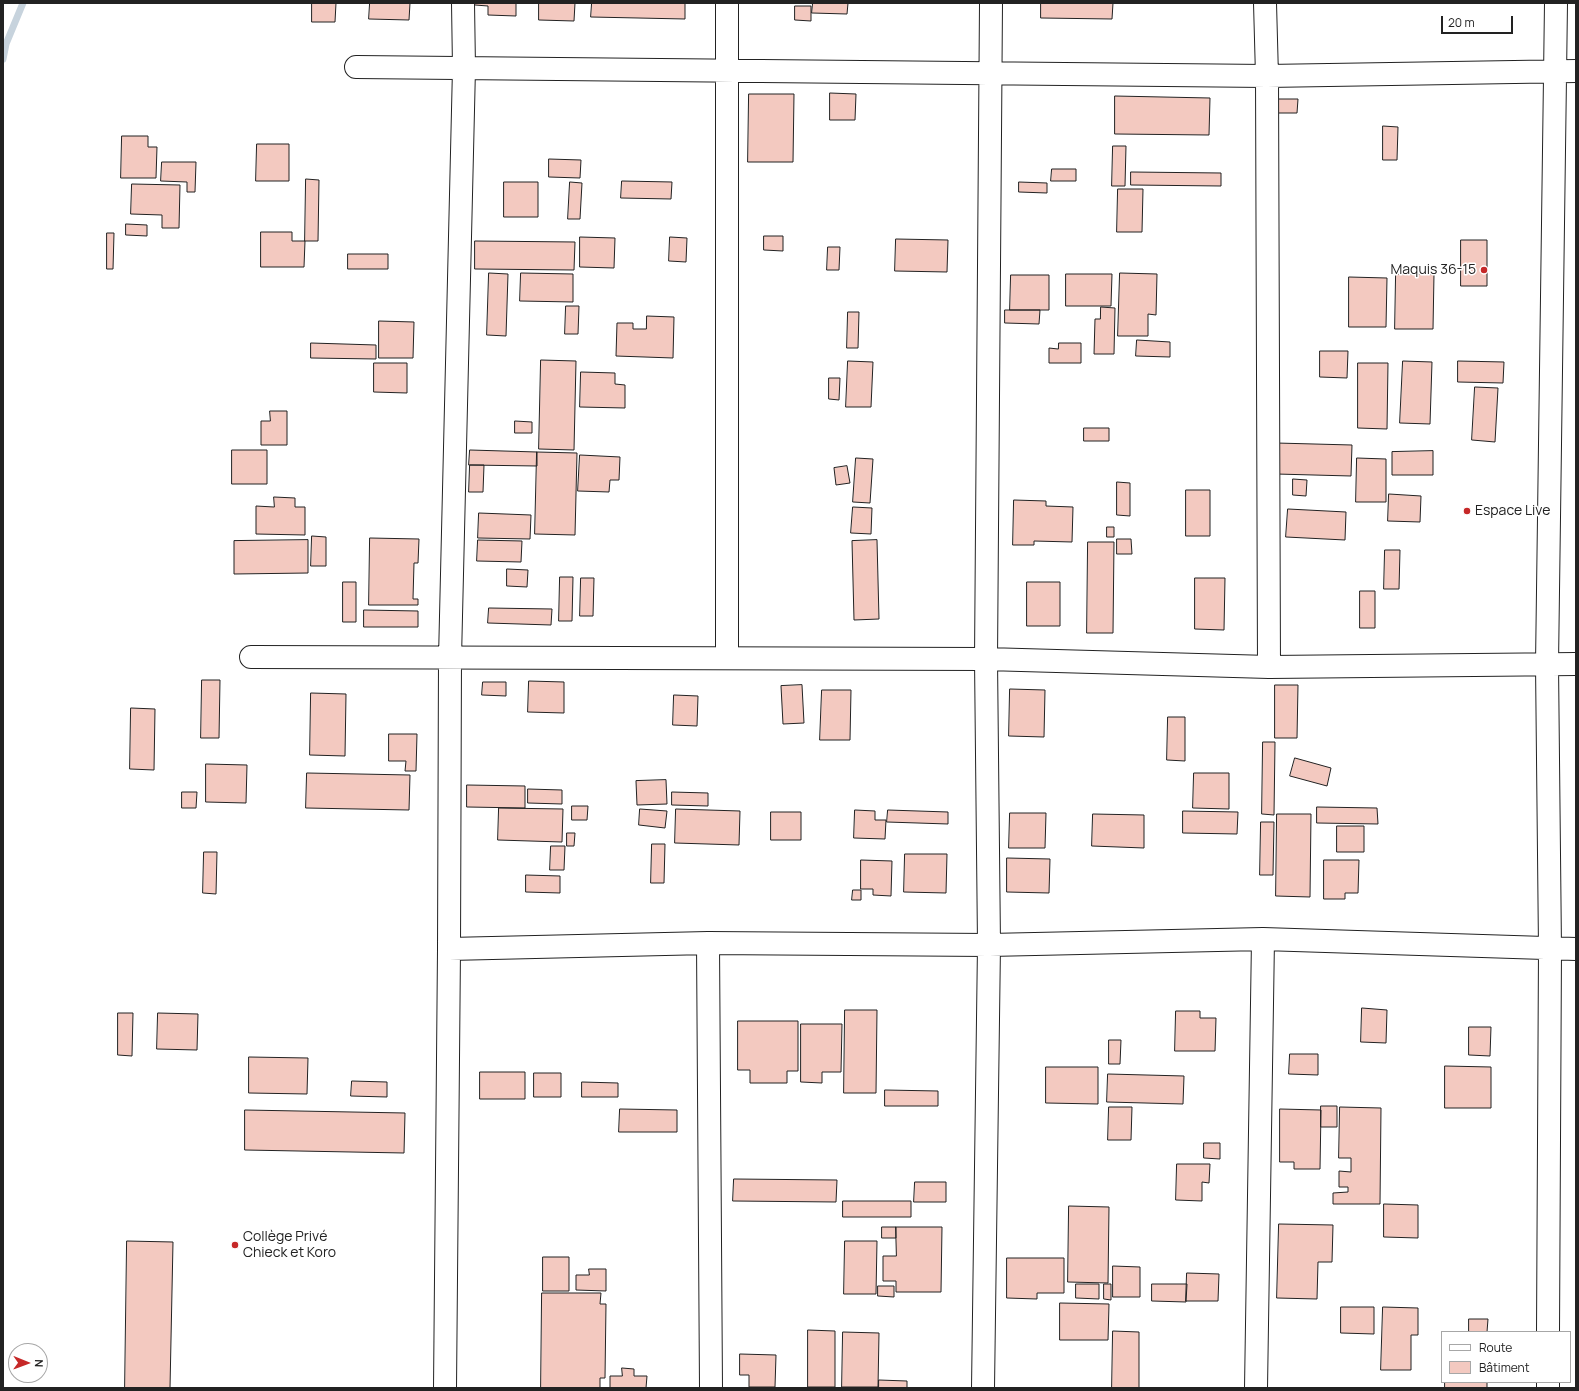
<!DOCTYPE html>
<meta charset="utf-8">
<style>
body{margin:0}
#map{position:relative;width:1579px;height:1391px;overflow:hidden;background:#fff;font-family:Manrope,sans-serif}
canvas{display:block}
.frame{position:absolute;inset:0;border:4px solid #222;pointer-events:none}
.legend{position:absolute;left:1441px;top:1331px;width:130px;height:52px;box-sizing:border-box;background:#fff;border:1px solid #a7a7a7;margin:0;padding:5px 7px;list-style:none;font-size:12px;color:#222}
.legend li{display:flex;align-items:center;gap:8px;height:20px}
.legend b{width:20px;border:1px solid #a7a7a7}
.north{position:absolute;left:8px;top:1343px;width:40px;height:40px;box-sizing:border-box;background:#fff;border:1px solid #a7a7a7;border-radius:50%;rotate:91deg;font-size:11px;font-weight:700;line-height:16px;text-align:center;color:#222}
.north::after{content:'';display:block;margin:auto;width:14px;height:18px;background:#c62828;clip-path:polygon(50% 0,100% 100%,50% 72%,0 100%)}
.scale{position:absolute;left:1441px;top:16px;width:72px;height:18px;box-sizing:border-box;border:2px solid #222;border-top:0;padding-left:5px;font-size:12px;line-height:14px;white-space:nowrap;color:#222;-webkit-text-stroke:3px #fff;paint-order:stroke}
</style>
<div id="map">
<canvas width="1579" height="1391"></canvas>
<div class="frame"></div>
<ul class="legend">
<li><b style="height:5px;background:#fff"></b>Route</li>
<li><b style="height:11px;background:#f3c9c0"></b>Bâtiment</li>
</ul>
<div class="north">N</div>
<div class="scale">20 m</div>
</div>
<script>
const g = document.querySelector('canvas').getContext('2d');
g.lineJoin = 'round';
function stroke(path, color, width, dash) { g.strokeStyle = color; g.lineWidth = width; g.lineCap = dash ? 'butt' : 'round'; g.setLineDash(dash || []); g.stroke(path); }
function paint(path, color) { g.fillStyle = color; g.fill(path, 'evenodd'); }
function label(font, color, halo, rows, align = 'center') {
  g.font = font + ' Manrope,sans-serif'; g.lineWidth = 3; g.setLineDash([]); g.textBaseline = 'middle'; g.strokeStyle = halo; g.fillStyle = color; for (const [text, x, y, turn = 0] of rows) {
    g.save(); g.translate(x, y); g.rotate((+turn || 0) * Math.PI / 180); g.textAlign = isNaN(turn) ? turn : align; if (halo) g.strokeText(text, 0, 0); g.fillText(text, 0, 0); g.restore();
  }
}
stroke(new Path2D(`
 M3,59L6,44L23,3`), '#c7d3dd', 7);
const building = new Path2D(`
 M312,3H336L335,22H312Z
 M370,3H410L409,20L369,19Z
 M475,3H516V16L488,15V6L475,5Z
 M539,3H575L574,21L539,20Z
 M592,3H685V19L591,17Z
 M813,3H848L847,14L812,13Z
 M1041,3H1113L1112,19L1041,18Z
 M795,6H811V21L795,20Z
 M830,93L856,94L855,120H830Z
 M749,94H794L793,162H748Z
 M1115,96L1210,98L1209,135L1115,134Z
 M1277,99H1298L1297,113H1277Z
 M1383,126L1398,127L1397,160H1383Z
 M122,136H148V147H157L156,178H121Z
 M257,144H289V181H256Z
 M1113,146H1126L1125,186H1112Z
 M549,159L581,160L580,178L549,177Z
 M162,162H196L195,192H187V182L161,181Z
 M1052,169H1076V181H1051Z
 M1131,172L1221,173V186L1131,185Z
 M306,179L319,180L318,241H305Z
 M622,181L672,182L671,199L621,198Z
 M504,182H538V217H504Z
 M570,182L582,183L580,219H568Z
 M1019,182L1047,183V193L1019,192Z
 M132,184L180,185L179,228H162V215L131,214Z
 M1118,189H1143L1142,232H1117Z
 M126,224L147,225V236L126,235Z
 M261,232H292V241H305L304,267H261Z
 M107,233H114L113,269H107Z
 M764,236H783V251L764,250Z
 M580,237L615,238L614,268L580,267Z
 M670,237L687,238L686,262L669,261Z
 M896,239L948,240L947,272L895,271Z
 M1461,240H1487V286H1461Z
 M475,241L575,242L574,270L475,269Z
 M828,247H840L839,270H827Z
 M348,254H388V269H348Z
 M489,273L508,274L506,336L487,335Z
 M521,273L573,274V302L520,301Z
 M1120,273L1157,274L1156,315L1148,314V336H1118Z
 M1066,274H1112L1111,306H1066Z
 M1396,274H1434L1433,329H1395Z
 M1011,275H1049V310H1010Z
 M1349,277L1387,278L1386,327H1349Z
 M566,306H579L578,334H565Z
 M1101,307L1115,308L1114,354H1094L1095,319H1100Z
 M1005,310H1040L1039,324L1005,323Z
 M848,312H859L858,348H847Z
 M647,316L674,317L673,358L616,356L617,323H633V329H646Z
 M379,321L414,322L413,358H379Z
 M1137,340L1170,342V357L1136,356Z
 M311,343L376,345V359L311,358Z
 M1059,343H1081V363H1049V348L1058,349Z
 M1320,351H1348L1347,378L1320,377Z
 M541,360L576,361L574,450L539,449Z
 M848,361L873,362L871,407H846Z
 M1403,361L1432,362L1430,424L1400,423Z
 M1458,361L1504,362L1503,383L1458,382Z
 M374,363H407V393L374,392Z
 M1358,363H1388L1387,429L1358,428Z
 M581,372L615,373V384L625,385V408L580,407Z
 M829,378H840L839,400L829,399Z
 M1475,387L1498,388L1495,442L1472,440Z
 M270,411H287V445H261V421H270Z
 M515,421L532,422V433H515Z
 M1084,428H1109V441H1084Z
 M1276,443L1352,445L1351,476L1276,474Z
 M232,450H267V484H232Z
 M470,450L537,452V466L469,465Z
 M1433,451V475H1392V452Z
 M537,452L577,453L575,535L535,534Z
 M580,455L620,457L619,480H610L609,492L578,491Z
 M856,458L873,459L870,503L853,502Z
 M1357,458L1386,459V502H1356Z
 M470,465H484L483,492H469Z
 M847,466L850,483L836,485L834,468Z
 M1293,479L1307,480L1306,496L1293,495Z
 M1117,482L1130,483V516L1117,515Z
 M1186,490H1210V536H1186Z
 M1389,494L1421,496L1420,522L1388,521Z
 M274,497L295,498V507H305V535L256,534V506L274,507Z
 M1014,500L1046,501V506L1073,507L1072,542L1034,541V545H1013Z
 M853,507L872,508L871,534L851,533Z
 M1288,509L1346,512L1345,540L1286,537Z
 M479,513L531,515L530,539L478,538Z
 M1107,527H1114V537H1107Z
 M312,536L326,537V566H311Z
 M370,538L419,539L418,563H414L413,599H418V605H369Z
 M1117,539H1131L1132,554H1117Z
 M308,540V573L234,574V541Z
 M478,540L522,541L521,562L477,561Z
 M877,540L879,619L854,620L852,541Z
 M1088,542H1114L1113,633H1087Z
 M1385,550H1400L1399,589H1384Z
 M507,569L528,570L527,587L507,586Z
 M560,577H573L572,621H559Z
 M581,578H594L593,616H580Z
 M1195,578H1225L1224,630L1195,629Z
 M343,582H356V622H343Z
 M1027,582H1060V626H1027Z
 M1360,591H1375V628H1360Z
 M489,608L552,609L551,625L488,623Z
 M364,610L418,611V627H364Z
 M202,680H220L219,738H201Z
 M529,681L564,682V713L528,712Z
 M483,682H506V696L482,695Z
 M802,685L804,723L783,724L781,686Z
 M1275,685H1298L1297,738H1275Z
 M1010,689L1045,690L1044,737L1009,736Z
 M822,690H851L850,740H820Z
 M311,693L346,694L345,756L310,755Z
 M674,695L698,696L697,726L673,725Z
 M131,708L155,709L154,770L130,769Z
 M1168,717H1185V761L1167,760Z
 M389,734H417L416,771H405L406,761H389Z
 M1263,742H1275L1274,815L1262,814Z
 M1295,758L1331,768L1327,786L1290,776Z
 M206,764L247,765L246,803L206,802Z
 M307,773L410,775L409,810L306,808Z
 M1194,773H1229V809L1193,808Z
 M666,780L667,804L637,805L636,781Z
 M467,785L525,786V808L467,807Z
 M528,789L562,790V804L528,803Z
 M182,792H197L196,808H182Z
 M672,792L708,793V806L672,805Z
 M572,806H588L587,820H572Z
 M1317,807L1377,808L1378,824L1317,823Z
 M499,808L563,809L562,842L498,840Z
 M640,809L667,811L665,828L639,825Z
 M676,809L740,811L739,845L675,843Z
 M855,810L875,811V820H886L885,839L854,838Z
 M888,810L948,812V824L887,822Z
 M1183,811L1238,812L1237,834L1183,833Z
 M771,812H801V840H771Z
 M1010,813H1046L1045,848H1009Z
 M1093,814L1144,815V848L1092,846Z
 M1277,814H1311L1310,897L1276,896Z
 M1261,822H1274L1273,875H1260Z
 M1337,826H1364V852H1337Z
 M567,833H575L574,846H567Z
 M652,844H665L664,883H651Z
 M551,846H565L564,870H550Z
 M204,852H217L216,894L203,893Z
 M905,854H947L946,893L904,892Z
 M1007,858L1050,859L1049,893L1007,892Z
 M861,860L892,861L891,896L873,895V889H861Z
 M1324,860H1359L1358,893H1345V899H1324Z
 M526,875L560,876V893L526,892Z
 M853,890H861V900H852Z
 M1362,1008L1387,1010L1386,1043L1361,1042Z
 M845,1010H877L876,1093H844Z
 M1176,1011H1200V1018H1216L1215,1051H1175Z
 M118,1013H133L132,1056L118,1055Z
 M158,1013L198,1014L197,1050L157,1049Z
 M738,1021H798V1071H787V1083H750V1070H738Z
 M801,1024H842L841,1072H822V1083L801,1082Z
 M1469,1027H1491L1490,1056L1469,1055Z
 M1109,1040H1121L1120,1064H1109Z
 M1290,1054H1318V1075L1289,1074Z
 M249,1057L308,1058L307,1094L249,1093Z
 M1445,1066L1491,1067V1108H1445Z
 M1046,1067H1098V1104L1046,1103Z
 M480,1072H525V1099H480Z
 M534,1073H561V1097H534Z
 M1108,1074L1184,1076L1183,1104L1107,1102Z
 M352,1081L387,1082V1097L351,1096Z
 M582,1082L618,1083V1097H582Z
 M885,1090L938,1091V1106H885Z
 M1321,1106H1337V1127H1321Z
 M1109,1107H1132L1131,1140H1108Z
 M1340,1107L1381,1108L1380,1204H1333V1193L1348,1192V1187H1339V1171L1351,1172V1158H1339Z
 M620,1109L677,1110V1132H619Z
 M1280,1109L1321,1110L1320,1169H1294V1162H1280Z
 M245,1110L405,1113L404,1153L245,1150Z
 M1204,1143H1220V1159L1204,1158Z
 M1177,1164H1210L1209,1183L1202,1182V1201L1176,1200Z
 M734,1179L837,1180L836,1202L733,1201Z
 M915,1182H946V1202H914Z
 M843,1201H911V1217H843Z
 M1384,1204L1418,1205V1238L1384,1237Z
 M1069,1206L1109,1207L1108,1283L1068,1282Z
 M1279,1224L1333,1225L1332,1262H1318L1317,1299L1277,1298Z
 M882,1227H896V1238H882Z
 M896,1227H942L941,1292H896V1281H883V1256H896Z
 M127,1241L173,1242L170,1388H125Z
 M845,1241H877L876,1294H844Z
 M543,1257H569V1291H543Z
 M1007,1258H1064V1293H1037V1299L1007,1298Z
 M1113,1266L1140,1267V1297H1113Z
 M589,1269H606V1291L576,1290V1275H589Z
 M1187,1273L1219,1274L1218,1301H1186Z
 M1076,1284H1099V1299L1076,1298Z
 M1104,1284H1111V1300L1104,1299Z
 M1152,1284H1187L1186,1302L1152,1301Z
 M878,1286H894V1297L878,1296Z
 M542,1293H601L600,1304H606L605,1378H600V1388H541Z
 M1060,1303L1109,1304L1108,1340H1060Z
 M1341,1307H1374V1334L1341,1333Z
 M1383,1307L1418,1308V1335H1411V1370H1381Z
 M1469,1319H1488L1487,1332H1469Z
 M808,1330L835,1331V1387H808Z
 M1113,1331L1139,1332V1388H1112Z
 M843,1332L879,1333L878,1387H842Z
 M740,1354L776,1355L775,1387H749V1375H740Z
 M622,1368L634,1369V1376H647L646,1388H610V1376H622Z
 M879,1380L907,1381V1388H879Z
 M1445,1382H1487V1388H1445Z`);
paint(building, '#f3c9c0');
stroke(building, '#222', 1);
const minor = new Path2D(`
 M727,3V658
 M1265,3L1267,76L1269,667
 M356,67L1267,76L1576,71
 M251,657L986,659L1269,667L1576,664
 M708,943L711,1388
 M449,949L708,943L989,945L1263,939L1576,949
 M1548,1332L1550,949L1547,664L1556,3
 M445,1388L449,949L450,658L464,68L463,3
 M983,1388L989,945L986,659L991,3
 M1256,1388L1263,939
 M1548,1388V1382`);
stroke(minor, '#222', 24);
stroke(minor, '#fff', 22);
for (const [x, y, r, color] of [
 [1484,270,4,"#c62828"],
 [1467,511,4,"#c62828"],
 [235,1245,4,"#c62828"]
]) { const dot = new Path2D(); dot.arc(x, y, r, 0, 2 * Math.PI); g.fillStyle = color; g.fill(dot); stroke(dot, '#fff', 1.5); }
label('14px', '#222', '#fff', [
 ["Maquis 36-15",1476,270,"right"],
 ["Espace Live",1475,511],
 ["Collège Privé",243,1237],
 ["Chieck et Koro",243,1253]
], 'left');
</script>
